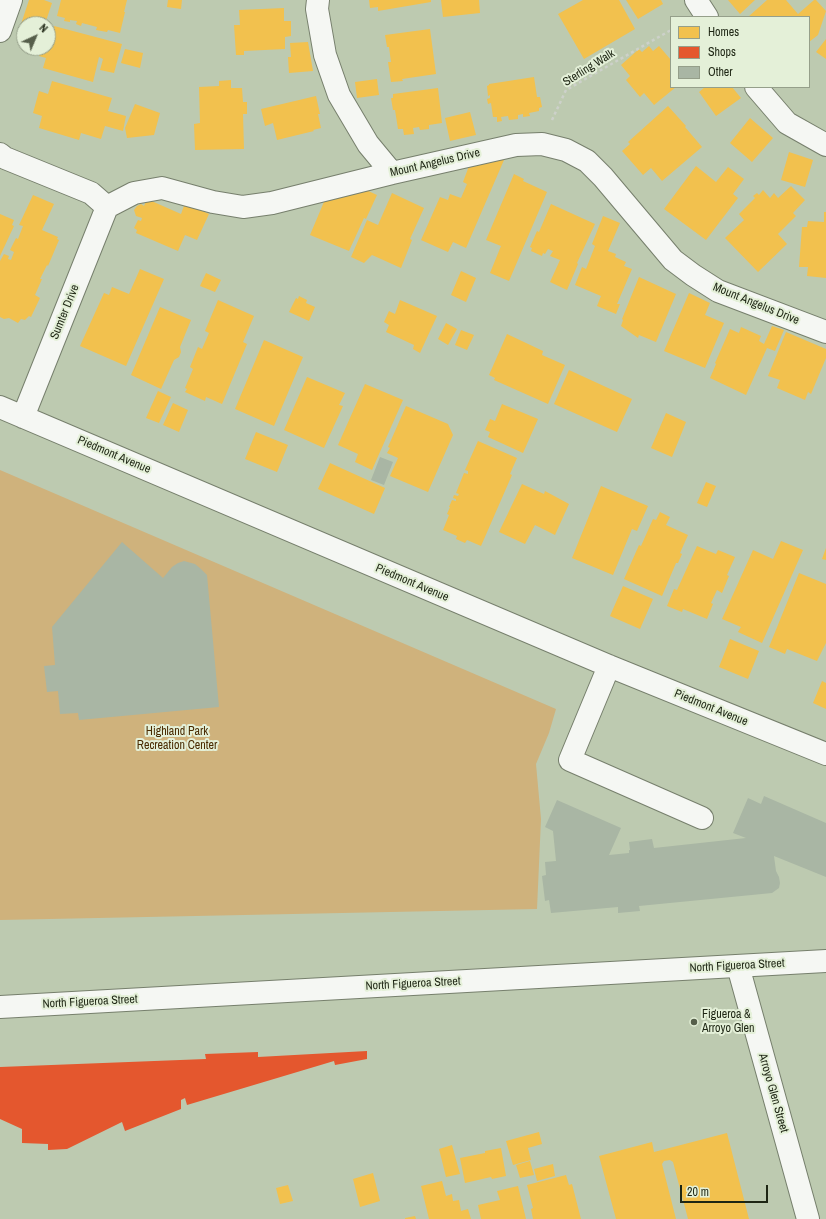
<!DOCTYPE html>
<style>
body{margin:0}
#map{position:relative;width:826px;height:1219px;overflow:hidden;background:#bdcab0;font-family:"Archivo Narrow",sans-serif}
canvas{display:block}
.legend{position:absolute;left:670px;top:16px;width:140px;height:72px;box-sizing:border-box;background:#e4f0d8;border:1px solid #959f8a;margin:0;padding:5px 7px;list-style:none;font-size:12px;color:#1e2614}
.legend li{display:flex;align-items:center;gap:8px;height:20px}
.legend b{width:20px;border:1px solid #959f8a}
.north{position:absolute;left:16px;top:16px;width:40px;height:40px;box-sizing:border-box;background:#e4f0d8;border:1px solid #959f8a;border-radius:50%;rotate:44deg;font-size:11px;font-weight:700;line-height:16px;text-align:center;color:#1e2614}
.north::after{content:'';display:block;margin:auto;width:14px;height:18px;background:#565f4b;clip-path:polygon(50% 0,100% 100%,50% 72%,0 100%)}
.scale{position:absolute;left:680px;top:1185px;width:88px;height:18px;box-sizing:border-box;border:2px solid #1e2614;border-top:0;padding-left:5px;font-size:12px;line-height:14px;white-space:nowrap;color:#1e2614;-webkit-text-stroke:3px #e4f0d8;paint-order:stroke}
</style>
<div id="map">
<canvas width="826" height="1219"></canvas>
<ul class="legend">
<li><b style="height:11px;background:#f2c14e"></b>Homes</li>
<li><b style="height:11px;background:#e4572e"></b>Shops</li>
<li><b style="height:11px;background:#a9b6a4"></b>Other</li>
</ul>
<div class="north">N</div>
<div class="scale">20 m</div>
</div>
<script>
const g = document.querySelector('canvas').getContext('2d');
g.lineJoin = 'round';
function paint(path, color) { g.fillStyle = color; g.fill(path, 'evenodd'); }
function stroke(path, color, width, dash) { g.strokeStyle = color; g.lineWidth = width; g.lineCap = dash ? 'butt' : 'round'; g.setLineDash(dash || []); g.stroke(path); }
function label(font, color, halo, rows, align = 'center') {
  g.font = font + ' "Archivo Narrow",sans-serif'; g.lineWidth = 4; g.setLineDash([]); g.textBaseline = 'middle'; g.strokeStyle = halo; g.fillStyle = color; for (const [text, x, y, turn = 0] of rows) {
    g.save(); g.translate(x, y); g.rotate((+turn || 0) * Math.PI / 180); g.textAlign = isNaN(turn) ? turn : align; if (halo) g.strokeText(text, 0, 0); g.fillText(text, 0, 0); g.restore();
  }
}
paint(new Path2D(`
 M0,470L556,709L549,733L536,764L541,819L537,909L0,920Z`), '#cfb27c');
paint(new Path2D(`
 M29,0H44L52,3L45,24H24V28L20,27Z
 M61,0H127L124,12H125L120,33L108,30L107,32L96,30L97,27L82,23L81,26L76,24L77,21L70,20V22L64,21L65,18L57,16Z
 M168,0H182L181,9L167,7Z
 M369,0H431V2L378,11V7L370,8Z
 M441,0H479L480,13L443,17Z
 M583,0H619L635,29L584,59L558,14Z
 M626,0H661L663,4L638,19Z
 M728,0H755L740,14Z
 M767,0H786L798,14L814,0H816L826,11L818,35L809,42V17H748Z
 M284,8V21H291V36L285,37V49L244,51V55H236L234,25H240L239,10Z
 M54,26L122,44L114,73L100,70L103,59L99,57L93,82L43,68L46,58L39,56L41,48H48V39H51Z
 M430,29L436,74L402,79L403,81L391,82L388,62H391L389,47H387L385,35Z
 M826,39V59L816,52Z
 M308,42L313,71L289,73L288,57H291L290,43Z
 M649,46L653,51L659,46L671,60V87H676L654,105L644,93L640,97L626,80L630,76L621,65L639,49L642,52Z
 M125,49L143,53L140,68L121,63Z
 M534,77L537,97H540L542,107L539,108V111L529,113L530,116L523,117V114L518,115V119L509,120L508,116L501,117L502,121L497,122V117H493L491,103L488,104L487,99L490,98V95L488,96L487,86L489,85V84Z
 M377,79L379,95L357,98L355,82Z
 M231,80V88H242L243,102H247V114H243L244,149L195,150L194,124L200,123L199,87L219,86V81Z
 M52,81L112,98L108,111L126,116L123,131L105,126L101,139L81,133L79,140L39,128L42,116L33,113L39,91L48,94Z
 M705,87H732L741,98L716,116L699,92Z
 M438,88L442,123L429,125V129L420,130L419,127L413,128L414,134L404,135L403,129H398L395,110H393L391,98H393V94Z
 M316,96L320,114H318L321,128L313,130L314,131L277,140L273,123L265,126L261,109Z
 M135,104L160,113L154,135L127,138L125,128Z
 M668,106L686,126L685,127L702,147L662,181L651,168L643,175L622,151L630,144L628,142Z
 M470,112L476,135L450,141L445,118Z
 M750,118L773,138L752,162L730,143Z
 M789,152L813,160L805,187L781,180Z
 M503,159L504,160L466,248L453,242L448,252L421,240L440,197L448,200L450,194L461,198L467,184L463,182L469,166Z
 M696,166L716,182L728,167L744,179L733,194L738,198L706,240L664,209Z
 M514,174L524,179L523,181L547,192L509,281L490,273L501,246L486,240Z
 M791,186L805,200L793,213L796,216L778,234L787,244L758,272L725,238L744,220L739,214L755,198L753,196L757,193L759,195L763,190L770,198L774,193L778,198Z
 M364,189L377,195L366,219L364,218L349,251L310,235L326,197Z
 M392,193L424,208L410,239L412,240L401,268L372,255L364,263L351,257L367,220L378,225Z
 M33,195L54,204L42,230L58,237L57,239L59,240L48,266L47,265L40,279H42L35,295L40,298L31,317L29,316L25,320L21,319L18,323L9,318L4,319L0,317V261L4,254L9,256L8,259L11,260L14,252L10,250L16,238L18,239L23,226L19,225Z
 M147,199L181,214L185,203L209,214L197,240L185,235L178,251L136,233L137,230L134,228L138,220L141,221L142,218L136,216L134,210L137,206L141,204L144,206Z
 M551,204L595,224L577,263L578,264L567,290L550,282L560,260L550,256L553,251L548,249L545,254L543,253L542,256L531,251L532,248L530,247L537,231L539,232Z
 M824,212H826V278L807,276L808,267H799L802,227H807L808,221L824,222Z
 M0,214L14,220L12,225L14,226L0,256Z
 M603,216L620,223L608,251L616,254L615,257L626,262L624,266L632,269L617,304H620L616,314L597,306L601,296L575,285L582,267L586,269L595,246L592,244Z
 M140,269L164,279L126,366L80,346L104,293L109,295L112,287L129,294Z
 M461,271L476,278L466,302L451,295Z
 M206,273L221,280L215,292L200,286Z
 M639,277L676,294L656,342L639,335L638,338L621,326L623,320L622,319Z
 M689,293L710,303L705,315L724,323L705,368L664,351Z
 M299,296L307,300L306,303L315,307L309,321L289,312L296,298L298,299Z
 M218,300L254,316L243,342L247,344L222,404L206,397L205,401L185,392L187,389L185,388L193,369L190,367L198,347L202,349L209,333L205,331Z
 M400,300L437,316L420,353L413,349L414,345L386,332L389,325L384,322L389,311L395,314Z
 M160,307L191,320L180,347L181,352L179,357L174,360L161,389L131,375Z
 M446,323L457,329L448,345L438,339Z
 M772,326L784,330L775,351L767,348L746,395L710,378L716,364L715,363L730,329L739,333L741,327L761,336L759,341L764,344Z
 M461,330L474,335L467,350L455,345Z
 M786,332L826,349V358L811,394L808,392L805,400L777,388L780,380L768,376Z
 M507,334L543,351L542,355L565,365L548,404L494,380L495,378L489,375Z
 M264,340L303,357L274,426L235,409Z
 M569,370L632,399L617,432L554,404Z
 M307,377L345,393L339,405L343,406L324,448L284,430Z
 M365,384L403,400L372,470L355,462L358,454L338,445Z
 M158,391L171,397L159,423L146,418Z
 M173,403L188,410L179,432L163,425Z
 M502,404L538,419L523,453L488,437L490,432L485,430L490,419L495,421Z
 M406,406L448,424L453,435L428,492L390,476L398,458L387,453L390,448L388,447Z
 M666,413L686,422L672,457L651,448Z
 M256,432L288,445L277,472L245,459Z
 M478,441L517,458L510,474L512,475L481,546L467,540L465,543L456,539L457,536L443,530L449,515L447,514L450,507H449L452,500L456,501V499L453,498L454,495L458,496L459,494L456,493L464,473L468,474V471L465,470Z
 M330,463L385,488L374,514L318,489Z
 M706,482L716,486L707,507L697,503Z
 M522,484L544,494L545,491L569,504L555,535L535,525L525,544L499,532Z
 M601,486L648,506L637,531L632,529L613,575L572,558Z
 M660,512L670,517L666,525L688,535L680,553L682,554L678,563H676L662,596L624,579L639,545L641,546L653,519L656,520Z
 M781,541L803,550L762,643L738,632L741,627L722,619L753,550L773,559Z
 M697,546L716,554L718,550L735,557L727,575L729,576L722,593L717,590L711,603L713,604L707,619L683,609L682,612L667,606L674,589L677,590Z
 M826,548V560L822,559Z
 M799,573L826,584V643L817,661L787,649L785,654L769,647Z
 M623,586L653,599L640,629L610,616Z
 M730,639L759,651L748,679L719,667Z
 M822,681L826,683V709L813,703Z
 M539,1132L542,1144L528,1148L531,1160L513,1165L506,1141Z
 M727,1133L749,1219H688L673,1162L670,1160L664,1161L662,1164L676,1219H616L599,1156L652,1142L654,1152Z
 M452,1145L460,1174L446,1177L439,1149Z
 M501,1148L506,1176L492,1179L491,1177L465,1183L460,1158L485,1153V1151Z
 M530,1161L534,1175L520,1178L516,1165Z
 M553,1164L555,1176L537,1181L534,1169Z
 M373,1173L380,1201L360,1207L353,1179Z
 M566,1175L569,1185L572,1184L581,1219H533L531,1209L533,1208L527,1185Z
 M442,1181L446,1196L452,1194L453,1201L459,1200L461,1211L468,1209L471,1219H429L421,1186Z
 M288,1185L293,1201L280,1204L276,1188Z
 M518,1186L526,1219H481L478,1205L500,1200L497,1191Z
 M415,1216L416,1219H405V1218Z`), '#f2c14e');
paint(new Path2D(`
 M367,1051V1059L335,1065L334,1061L187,1105L185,1098L181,1100V1109L125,1131L122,1122L67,1149L48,1150V1144L22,1143V1129L0,1119V1067L206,1059L205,1054L258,1052V1057Z`), '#e4572e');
paint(new Path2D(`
 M380,457L393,462L384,485L371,480Z
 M122,542L163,578L172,567L178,563L184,561L195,564L201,569L207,575L219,707L79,720L78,713L60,714L58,691L47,692L44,666L55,665L52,627Z
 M764,796L826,823V877L774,856L776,871L779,877L780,883L779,888L772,893L639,906L640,911L618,913V907L551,913L549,900L545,901L542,876L546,875L545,862L556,861L553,831L545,827L557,800L621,828L609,855L629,853V850H630L629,842L652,839L654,848L746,838L733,833L748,798L761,804Z`), '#a9b6a4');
const minor = new Path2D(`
 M318,0L317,9L325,55L339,95L368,144L392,173
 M696,0L707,17
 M0,31L11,0
 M756,87L787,123L826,145
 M0,154L5,158L91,193L107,207L134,193L162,188L213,202L243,207L272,203L392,173L516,145L542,144L566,150L587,161L603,177L673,260L693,275L718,291L826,332
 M0,407L609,666L826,754
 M23,417L107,207
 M609,666L570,760L702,818
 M738,966L808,1219`);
const major = new Path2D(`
 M0,1007L826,961`);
stroke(minor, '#767f6c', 24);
stroke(major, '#767f6c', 24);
stroke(new Path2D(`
 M552,120L566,90L671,30`), '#cdd1ca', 2.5, [3, 3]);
stroke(minor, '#f5f7f3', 22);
stroke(major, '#f5f7f3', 22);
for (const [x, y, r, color] of [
 [694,1022,4,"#565f4b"]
]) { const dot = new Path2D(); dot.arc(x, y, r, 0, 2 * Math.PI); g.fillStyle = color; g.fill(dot); stroke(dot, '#e4f0d8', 1.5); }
label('12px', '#1e2614', '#e4f0d8', [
 ["Sterling Walk",589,68,-32],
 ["Mount Angelus Drive",435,163,-13],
 ["Mount Angelus Drive",756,304,22],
 ["Sumter Drive",65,312,-68],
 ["Piedmont Avenue",114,455,23],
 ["Piedmont Avenue",412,583,23],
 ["Piedmont Avenue",711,708,22],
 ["North Figueroa Street",737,966,-3],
 ["North Figueroa Street",413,984,-3],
 ["North Figueroa Street",90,1002,-3],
 ["Arroyo Glen Street",773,1093,74]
]);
label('12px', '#492a00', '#e4f0d8', [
 ["Highland Park",177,732],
 ["Recreation Center",177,746]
]);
label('12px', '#1e2614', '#e4f0d8', [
 ["Figueroa &",702,1015],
 ["Arroyo Glen",702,1029]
], 'left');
</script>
